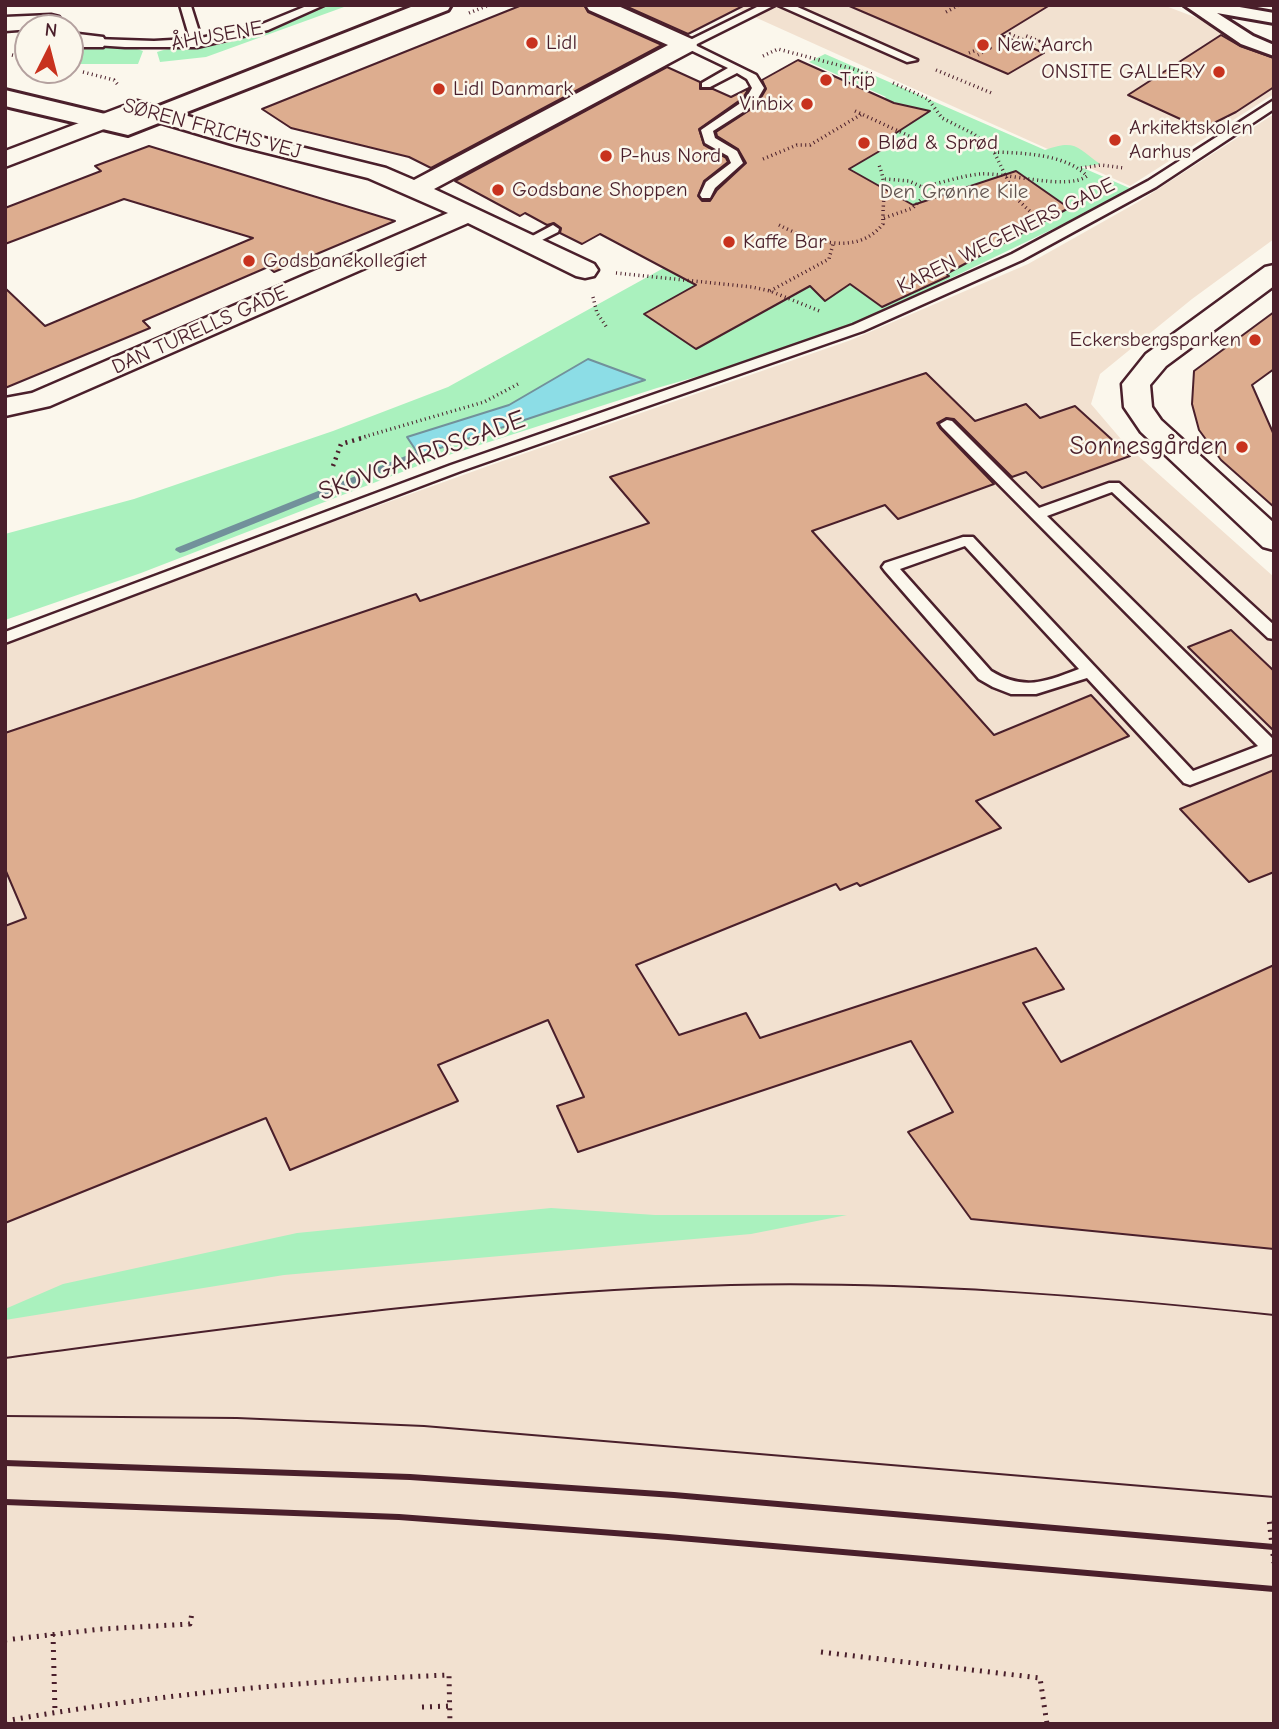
<!DOCTYPE html>
<meta charset="utf-8">
<style>
body{margin:0}
#map{position:relative;width:1279px;height:1729px;overflow:hidden;background:#fbf7ec;font-family:"Comic Neue",sans-serif}
canvas{display:block}
.frame{position:absolute;inset:0;border:7px solid #4a1f2b;pointer-events:none}
.north{position:absolute;left:14px;top:14px;width:70px;height:70px;box-sizing:border-box;background:#fbf7ec;border:2px solid #b4a19f;border-radius:50%;rotate:6deg;font-size:19px;font-weight:700;line-height:28px;text-align:center;color:#4a1f2b}
.north::after{content:'';display:block;margin:auto;width:24px;height:32px;background:#c8321e;clip-path:polygon(50% 0,100% 100%,50% 72%,0 100%)}
</style>
<div id="map">
<canvas width="1279" height="1729"></canvas>
<div class="frame"></div>
<div class="north">N</div>
</div>
<script>
const g = document.querySelector('canvas').getContext('2d');
g.lineJoin = 'round';
function paint(path, color) { g.fillStyle = color; g.fill(path, 'evenodd'); }
function stroke(path, color, width, dash) { g.strokeStyle = color; g.lineWidth = width; g.lineCap = dash ? 'butt' : 'round'; g.setLineDash(dash || []); g.stroke(path); }
function label(font, color, halo, rows, align = 'center') {
  g.font = font + ' "Comic Neue",sans-serif'; g.lineWidth = 5; g.setLineDash([]); g.textBaseline = 'middle'; g.strokeStyle = halo; g.fillStyle = color; for (const [text, x, y, turn = 0] of rows) {
    g.save(); g.translate(x, y); g.rotate((+turn || 0) * Math.PI / 180); g.textAlign = isNaN(turn) ? turn : align; if (halo) g.strokeText(text, 0, 0); g.fillText(text, 0, 0); g.restore();
  }
}
paint(new Path2D(`
 M728,5H1163L1274,47V94L1130,186Z
 M1274,114V239L1192,299L1100,374L1091,404L1126,445L1274,577V1724H5V640L491,465L851,340L1028,264L1138,202Z`), '#f2e1d0');
paint(new Path2D(`
 M326,5L344,7L206,57L160,62L157,52C172,46 190,50 206,47C248,39 289,26 326,5Z
 M73,46L137,49L143,51L138,64H79L70,62V48Z
 M825,54L1045,150C1075,139 1077,147 1100,164L1081,167L1134,190L818,342L657,388L433,460L141,573L5,620V534L134,499L333,431L448,387L863,158L865,160L896,143L848,121L886,97L809,62Z
 M551,1208L655,1215H847L751,1234L284,1275L5,1320V1309L63,1284L297,1233Z`), '#aaf1be');
const water = new Path2D(`
 M588,359L645,380L419,455L407,437L509,405Z`);
paint(water, '#8cdde6');
stroke(water, '#72919b', 2);
paint(new Path2D(`
 M418,451L422,452V456L184,552L180,553L175,550L176,548Z`), '#72919b');
const building = new Path2D(`
 M522,5H584L588,12L662,45L431,168L409,157L291,128L262,109Z
 M623,5H745L688,34Z
 M847,5H1050L1001,35L1044,53L1008,74Z
 M1221,35L1240,46L1274,58V87L1236,112L1202,129L1128,95Z
 M798,60L894,103L930,111L882,142L890,145L849,169L913,205L1016,171L1069,208L946,274L949,276L882,307L850,284L825,301L810,286L696,349L644,314L696,285L600,234L582,244L560,233L561,228L554,223L547,225L525,213L520,216L455,181L667,67L700,82V89H713L731,97L749,88L743,98L699,129L704,145L726,158L728,162L704,181L698,196L702,201H710L717,190L746,163L738,149L717,136L716,132L756,106L766,89L762,80Z
 M149,146L395,221L274,272L268,267L143,321L150,328L5,388V288L45,326L253,238L124,199L5,244V208L101,171L95,166Z
 M1274,312V369L1252,385L1274,435V507L1221,460L1199,430L1192,404L1194,371Z
 M926,373L975,421L1026,404L1040,418L1075,406L1130,456L1042,488L1026,472L1012,477L954,419L946,418L937,423L940,428L994,484L898,519L885,505L812,531L994,735L1091,695L1129,736L976,801L1001,828L860,886L857,883L840,890L836,884L636,965L679,1035L746,1013L760,1038L1036,948L1064,989L1023,1003L1061,1062L1274,965V1249L971,1219L908,1132L953,1112L911,1041L578,1152L557,1106L584,1097L548,1020L438,1065L458,1101L290,1170L266,1118L5,1223V926L26,918L5,869V733L416,594L420,601L649,523L610,477Z
 M1231,630L1274,671V731L1188,647Z
 M1274,770V872L1249,882L1180,809Z`);
paint(building, '#ddad8f');
stroke(building, '#4a1f2b', 2);
const service = new Path2D(`
 M309,5H324L268,30L197,47H125L95,45L89,42L95,39L154,41L190,39L180,5L191,6L201,38L260,25Z
 M761,5H775L695,45L756,75L764,88L754,105L713,131L715,138L737,151L743,163L715,188L710,198H702L700,195L706,182L731,163L728,156L705,143L701,130L745,100L752,88L747,79L737,73L710,87H702V83L728,68L680,45Z
 M778,5H793L917,60L907,62Z
 M1274,100V109L1156,187L1022,260L863,331L461,471L5,643V632L451,465L853,325L1012,254L1148,181Z
 M553,225L559,229L558,232L534,244H524L523,241Z
 M947,420L952,421L1039,508L1109,483H1119L1274,625V639L1268,638L1112,492L1047,516L1274,740V753L1190,785L1184,783L1087,678L1036,694H1011L993,687L979,679L885,571L882,567L885,563L963,537H973L1193,771L1258,746L942,427L940,424ZM965,546L1079,669C1045,682 1024,691 991,671L900,569Z`);
const pedestrian = new Path2D(`
 M1184,5H1228L1274,13V23L1217,13L1253,36L1274,45V56L1241,44Z`);
const minor = new Path2D(`
 M586,5H616L694,40L697,45L694,50L434,189L594,264L598,270L594,276L585,278L576,276L468,223L50,406L5,416V398L32,393L448,213L368,178L235,145L138,116L5,167V151L137,101L252,135L386,168L414,180L668,45L589,10Z
 M51,15L59,17L62,22L59,27L5,31V17Z
 M70,33L103,37L106,42L103,47H70Z
 M1274,265V286L1166,366L1150,385L1152,407L1161,420L1274,523V550L1263,547L1141,432L1124,407L1122,384L1146,354L1265,267Z`);
const tertiary = new Path2D(`
 M416,5H451L448,10L128,135L5,106V90L126,119Z`);
stroke(service, '#4a1f2b', 5);
stroke(pedestrian, '#4a1f2b', 6);
stroke(minor, '#4a1f2b', 5);
stroke(tertiary, '#4a1f2b', 6);
stroke(new Path2D(`
 M946,12L959,5
 M469,13L489,5
 M1006,37L1010,34L1033,44L1039,41L1024,35
 M969,53L986,46L990,48L978,55
 M12,55L28,59
 M763,56L778,49L872,74
 M936,70L994,94
 M83,72L114,80L119,86
 M893,83L928,99L942,118L974,134L986,144L994,152L1017,199L1037,218
 M855,111L909,136
 M763,159L797,145H810L862,114
 M1081,168L1101,165L1124,168
 M922,187C941,183 961,176 980,174C1006,172 1067,191 1087,176C1066,154 1023,153 994,152
 M884,218L913,208L925,195L922,187L909,181L885,179
 M779,225C810,241 857,257 883,224C882,200 888,188 879,165
 M616,273L752,287L770,291L822,312
 M770,291L829,259L833,244
 M593,297L597,313L608,329
 M360,438L484,402L520,383`), '#4a1f2b', 3.5, [1, 3.5]);
stroke(new Path2D(`
 M333,466L341,444L366,437`), '#4a1f2b', 4.5, [2, 5]);
stroke(new Path2D(`
 M1274,1520L1269,1519L1274,1563
 M53,1634L55,1712
 M5,1640L102,1629L190,1624L192,1613
 M821,1652L1040,1678L1047,1724
 M422,1707L450,1706
 M5,1721C152,1695 300,1681 449,1675L450,1724`), '#4a1f2b', 5, [2, 6]);
paint(service, '#fbf7ec');
paint(pedestrian, '#fbf7ec');
paint(minor, '#fbf7ec');
paint(tertiary, '#fbf7ec');
stroke(new Path2D(`
 M5,1358C246,1326 487,1291 731,1285C913,1281 1094,1296 1274,1315
 M5,1416L237,1418L424,1426L1274,1497`), '#4a1f2b', 2);
stroke(new Path2D(`
 M5,1463L410,1477L674,1495L1274,1547
 M5,1502L399,1517L668,1537L1274,1589`), '#4a1f2b', 6);
for (const [x, y, r, color] of [
 [532,43,7,"#c8321e"],
 [983,45,7,"#c8321e"],
 [1219,72,7,"#c8321e"],
 [826,80,7,"#c8321e"],
 [439,89,7,"#c8321e"],
 [807,104,7,"#c8321e"],
 [1115,140,7,"#c8321e"],
 [864,143,7,"#c8321e"],
 [606,156,7,"#c8321e"],
 [498,190,7,"#c8321e"],
 [729,242,7,"#c8321e"],
 [249,261,7,"#c8321e"],
 [1255,340,7,"#c8321e"],
 [1242,447,7,"#c8321e"]
]) { const dot = new Path2D(); dot.arc(x, y, r, 0, 2 * Math.PI); g.fillStyle = color; g.fill(dot); stroke(dot, '#fbf7ec', 2.5); }
label('21px', '#4a1f2b', '#fbf7ec', [
 ["ÅHUSENE",217,36,-10],
 ["SØREN FRICHS VEJ",212,129,15],
 ["KAREN WEGENERS GADE",1006,236,-26],
 ["DAN TURELLS GADE",200,330,-24]
]);
label('21px', '#4a1f2b', '#fbf7ec', [
 ["Lidl",546,43],
 ["New Aarch",997,45],
 ["ONSITE GALLERY",1205,72,"right"],
 ["Trip",840,80],
 ["Lidl Danmark",453,89],
 ["Vinbix",793,104,"right"],
 ["Arkitektskolen",1129,128],
 ["Aarhus",1129,152],
 ["Blød & Sprød",878,143],
 ["P-hus Nord",620,156],
 ["Godsbane Shoppen",512,190],
 ["Kaffe Bar",743,242],
 ["Godsbanekollegiet",263,261],
 ["Eckersbergsparken",1241,340,"right"]
], 'left');
label('21px', '#625450', '#fbf7ec', [
 ["Den Grønne Kile",954,192]
]);
label('26px', '#4a1f2b', '#fbf7ec', [
 ["Sonnesgården",1228,447]
], 'right');
label('26px', '#4a1f2b', '#fbf7ec', [
 ["SKOVGAARDSGADE",422,456,-20]
]);
</script>
